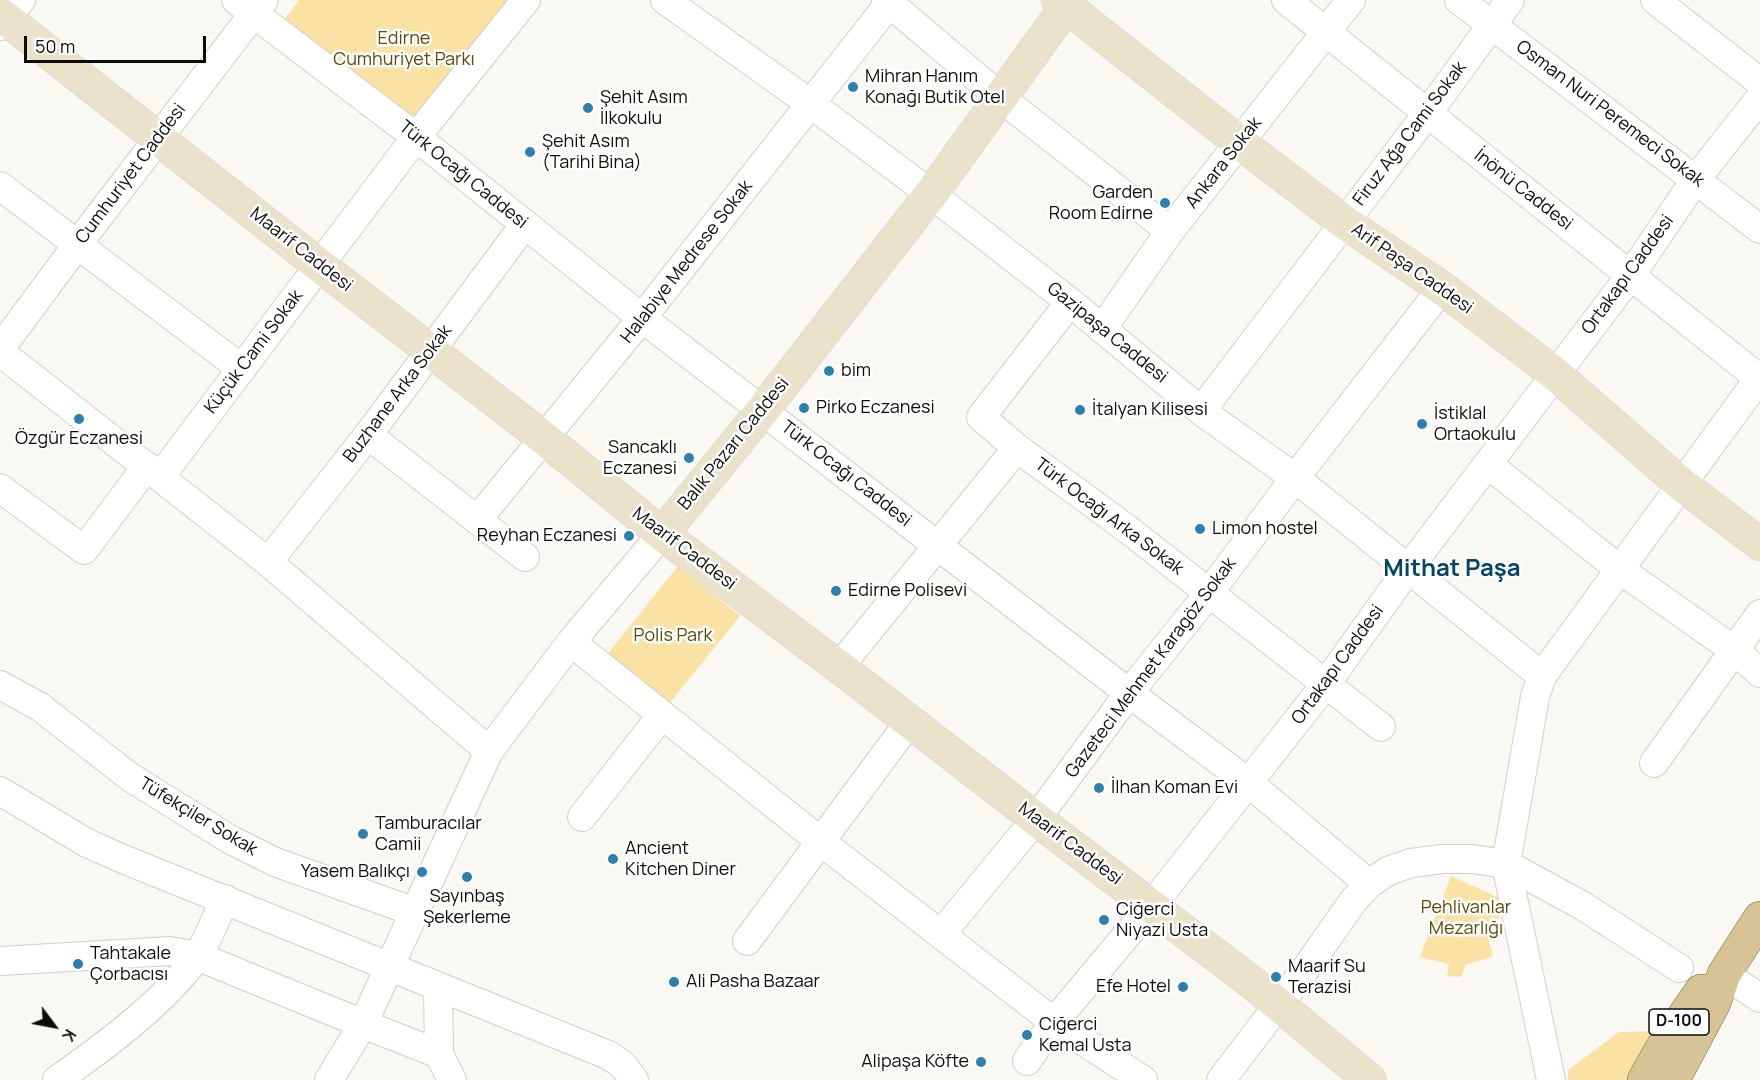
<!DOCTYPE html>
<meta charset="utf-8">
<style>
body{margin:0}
#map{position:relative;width:1760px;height:1080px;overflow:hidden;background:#faf8f3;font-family:Manrope,sans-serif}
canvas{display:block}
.north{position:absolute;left:24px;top:996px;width:60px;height:60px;-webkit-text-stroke:4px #fff;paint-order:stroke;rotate:122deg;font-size:16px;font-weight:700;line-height:24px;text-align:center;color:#0c0c0a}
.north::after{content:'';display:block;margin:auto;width:21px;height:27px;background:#0c0c0a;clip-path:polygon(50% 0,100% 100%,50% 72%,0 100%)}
.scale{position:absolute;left:24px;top:36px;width:182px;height:27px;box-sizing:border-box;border:3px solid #0c0c0a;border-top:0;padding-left:8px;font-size:18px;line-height:21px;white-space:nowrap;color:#0c0c0a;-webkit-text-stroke:4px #fff;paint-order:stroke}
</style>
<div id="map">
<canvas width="1760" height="1080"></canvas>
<div class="north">K</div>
<div class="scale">50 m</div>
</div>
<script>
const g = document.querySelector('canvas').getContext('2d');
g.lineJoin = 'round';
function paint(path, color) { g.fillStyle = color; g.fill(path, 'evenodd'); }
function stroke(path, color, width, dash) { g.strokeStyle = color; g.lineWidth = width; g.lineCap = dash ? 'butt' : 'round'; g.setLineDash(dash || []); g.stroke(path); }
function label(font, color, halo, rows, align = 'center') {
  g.font = font + ' Manrope,sans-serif'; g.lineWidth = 5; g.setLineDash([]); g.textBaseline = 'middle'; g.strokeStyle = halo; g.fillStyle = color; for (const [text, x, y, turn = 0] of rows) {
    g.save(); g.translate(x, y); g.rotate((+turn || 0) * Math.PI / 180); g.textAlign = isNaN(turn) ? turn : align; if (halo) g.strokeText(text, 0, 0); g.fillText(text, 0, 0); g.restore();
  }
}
paint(new Path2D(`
 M299,0H507L414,118L282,23Z
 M678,566L740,616L668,705L606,656Z
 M1451,876L1508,902L1488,938L1493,956L1466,965L1461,977L1447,976L1449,964L1420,957Z
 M1660,1031L1634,1080H1568V1070L1619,1032Z`), '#fae1a4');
const street = new Path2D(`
 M236,0L416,137L642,318L1129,693L1249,783L1369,884
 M665,0L811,104L931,194L1070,302L1201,411L1295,478L1542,676
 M886,0L1001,98L1170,231
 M1286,0L1760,379
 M1459,0L1760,229
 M1655,0L1760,82
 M0,26L21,0
 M0,186L242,369
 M1070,302L981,417L1017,448L1126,528L1381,727
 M1102,329L1170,231L1351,0
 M0,349L77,245L264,0
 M0,352L268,562L489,751
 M1201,411L1427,114L1510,0
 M368,435L525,557
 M1489,465L1619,569L1734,650L1760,673
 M160,477L416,137L526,0
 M0,488L84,550L147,466
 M477,520L642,318L892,0
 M268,562L368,435L525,224
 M571,642L820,841L1054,1022L1143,1080
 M839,667L1017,448
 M0,685L40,707L130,777L231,840L275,862L415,912
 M1654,763L1760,614
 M0,791L87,843L123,859L608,1055L623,1065L634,1080
 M582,817L662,715
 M941,934L1036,819L1129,693L1209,593L1295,478L1442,288
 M747,941L910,721
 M0,961L170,951L197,956L363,1024L439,1054
 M1724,974L1760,998
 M438,987L439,1054L452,1080
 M1027,1061L1054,1022L1152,905L1325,685L1408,569L1630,276L1696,179L1760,98
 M57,1080C105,1046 161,1005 196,958C207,943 216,917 225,899
 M329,1080L363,1024L489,751L571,642L662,534
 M1221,1080L1302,974L1354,900L1369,884L1388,871L1411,863L1443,859H1472L1506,864L1583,906L1679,968
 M1551,1080L1506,864L1535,697L1542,676L1760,377`);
const secondary = new Path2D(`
 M1058,0L1240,143L1344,222L1442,288L1555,374L1681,484L1760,544
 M0,14L319,265L545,439L662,534L839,667L1036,819L1250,981L1370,1080
 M662,534L763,410L931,194L1071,0`);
const primary = new Path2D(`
 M1644,1080L1662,1048L1701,991
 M1673,1080L1714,1003L1724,974L1760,918`);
stroke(street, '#d1cfca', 30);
stroke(secondary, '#d1cfca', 34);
stroke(primary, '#7e6a38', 34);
stroke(street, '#fff', 28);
stroke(secondary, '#ebe2cb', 33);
stroke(primary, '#d6c497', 33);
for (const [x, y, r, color] of [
 [853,87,6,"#2c80b0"],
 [588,108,6,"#2c80b0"],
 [530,152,6,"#2c80b0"],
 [1165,203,6,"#2c80b0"],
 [829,371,6,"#2c80b0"],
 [804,408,6,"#2c80b0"],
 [1080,410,6,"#2c80b0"],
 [79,419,6,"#2c80b0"],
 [1422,424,6,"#2c80b0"],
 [689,458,6,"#2c80b0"],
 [1200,529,6,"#2c80b0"],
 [629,536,6,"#2c80b0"],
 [836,591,6,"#2c80b0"],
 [1099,788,6,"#2c80b0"],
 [363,834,6,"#2c80b0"],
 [613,859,6,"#2c80b0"],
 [422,872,6,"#2c80b0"],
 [467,877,6,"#2c80b0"],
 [1104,920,6,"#2c80b0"],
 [78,964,6,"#2c80b0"],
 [1276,977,6,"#2c80b0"],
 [674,982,6,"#2c80b0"],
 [1183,987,6,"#2c80b0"],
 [1027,1035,6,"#2c80b0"],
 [981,1062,6,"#2c80b0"]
]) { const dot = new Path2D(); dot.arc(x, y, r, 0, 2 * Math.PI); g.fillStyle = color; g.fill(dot); stroke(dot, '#fff', 2); }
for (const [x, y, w] of [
 [1679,1022,60]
]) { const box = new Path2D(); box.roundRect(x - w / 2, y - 13, w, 26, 4.5); g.fillStyle = '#fff'; g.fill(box); stroke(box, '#0c0c0a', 1.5); }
label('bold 16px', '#0c0c0a', null, [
 ["D-100",1679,1022]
]);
label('18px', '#5e4905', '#fff', [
 ["Edirne",404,39],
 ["Cumhuriyet Parkı",404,60],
 ["Polis Park",673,636],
 ["Pehlivanlar",1466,908],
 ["Mezarlığı",1466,929]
]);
label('18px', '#0c0c0a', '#fff', [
 ["Mihran Hanım",865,77],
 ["Konağı Butik Otel",865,98],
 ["Şehit Asım",600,98],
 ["İlkokulu",600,119],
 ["Şehit Asım",542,142],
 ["(Tarihi Bina)",542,163],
 ["Garden",1153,193,"right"],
 ["Room Edirne",1153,214,"right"],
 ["bim",841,371],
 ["Pirko Eczanesi",816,408],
 ["İtalyan Kilisesi",1092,410],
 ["İstiklal",1434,414],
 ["Ortaokulu",1434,435],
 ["Özgür Eczanesi",79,439,"center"],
 ["Sancaklı",677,448,"right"],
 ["Eczanesi",677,469,"right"],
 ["Limon hostel",1212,529],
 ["Reyhan Eczanesi",617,536,"right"],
 ["Edirne Polisevi",848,591],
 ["İlhan Koman Evi",1111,788],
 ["Tamburacılar",375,824],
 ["Camii",375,845],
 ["Ancient",625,849],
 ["Kitchen Diner",625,870],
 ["Yasem Balıkçı",410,872,"right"],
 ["Sayınbaş",467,897,"center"],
 ["Şekerleme",467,918,"center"],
 ["Ciğerci",1116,910],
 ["Niyazi Usta",1116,931],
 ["Tahtakale",90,954],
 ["Çorbacısı",90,975],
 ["Maarif Su",1288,967],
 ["Terazisi",1288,988],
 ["Ali Pasha Bazaar",686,982],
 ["Efe Hotel",1171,987,"right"],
 ["Ciğerci",1039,1025],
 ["Kemal Usta",1039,1046],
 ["Alipaşa Köfte",969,1062,"right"]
], 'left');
label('18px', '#0c0c0a', '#fff', [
 ["Osman Nuri Peremeci Sokak",1610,114,37],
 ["Firuz Ağa Cami Sokak",1410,134,-53],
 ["Ankara Sokak",1224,163,-52],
 ["Cumhuriyet Caddesi",131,174,-53],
 ["Türk Ocağı Caddesi",463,175,39],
 ["İnönü Caddesi",1523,190,38],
 ["Maarif Caddesi",301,250,38],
 ["Halabiye Medrese Sokak",687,262,-52],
 ["Arif Paşa Caddesi",1412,269,35],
 ["Ortakapı Caddesi",1628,275,-54],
 ["Gazipaşa Caddesi",1107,333,39],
 ["Küçük Cami Sokak",254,352,-53],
 ["Buzhane Arka Sokak",398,394,-53],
 ["Balık Pazarı Caddesi",734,444,-51],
 ["Türk Ocağı Caddesi",846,474,38],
 ["Türk Ocağı Arka Sokak",1109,517,37],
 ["Maarif Caddesi",684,549,37],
 ["Ortakapı Caddesi",1338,665,-54],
 ["Gazeteci Mehmet Karagöz Sokak",1151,668,-53],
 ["Tüfekçiler Sokak",198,817,31],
 ["Maarif Caddesi",1070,844,37]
]);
label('bold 24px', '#054565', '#fff', [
 ["Mithat Paşa",1452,569]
]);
</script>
